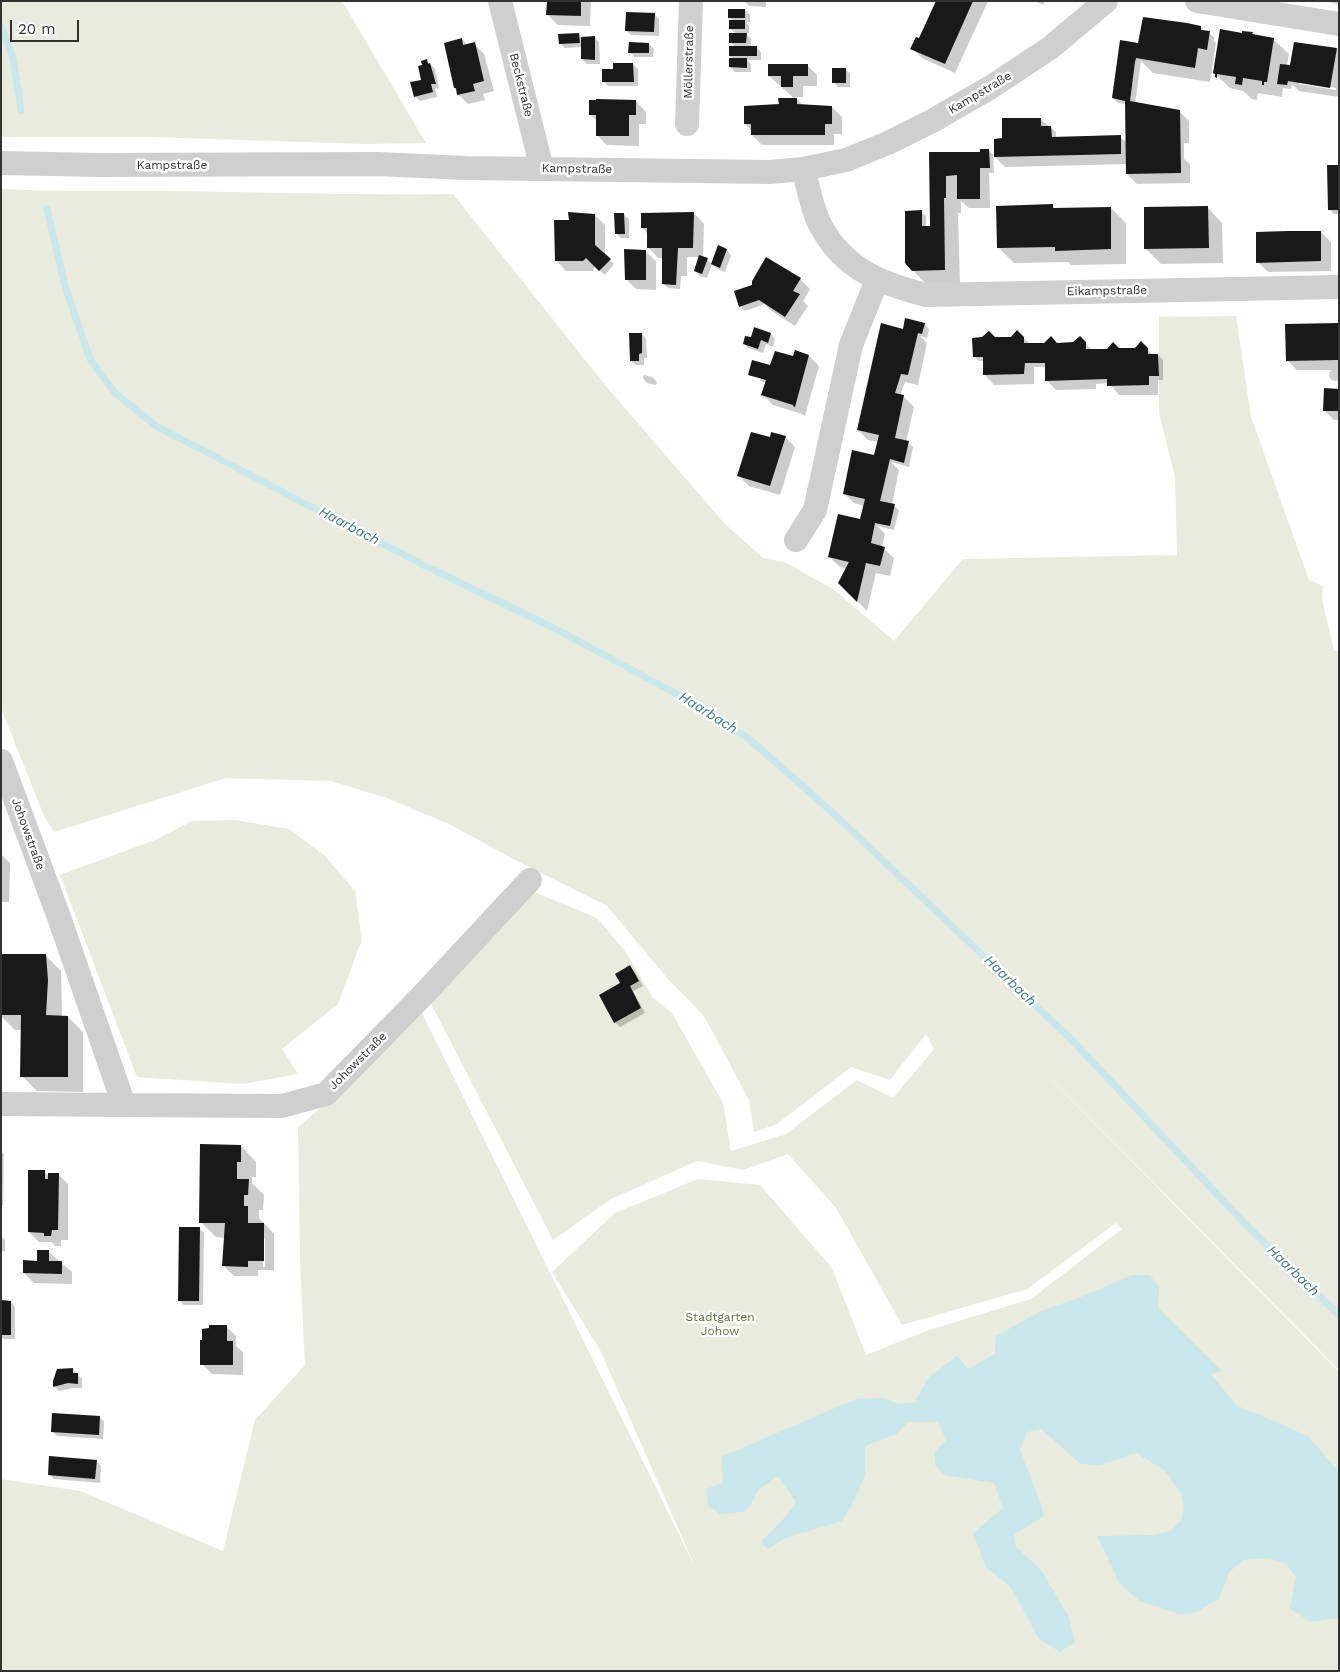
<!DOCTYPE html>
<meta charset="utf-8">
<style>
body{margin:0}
#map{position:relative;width:1340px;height:1672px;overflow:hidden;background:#fff;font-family:"Work Sans",sans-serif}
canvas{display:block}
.frame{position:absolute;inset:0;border:2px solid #323232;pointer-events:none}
.scale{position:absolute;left:10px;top:20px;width:69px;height:22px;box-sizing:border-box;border:2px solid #323232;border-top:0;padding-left:6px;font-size:15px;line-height:18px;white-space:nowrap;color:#323232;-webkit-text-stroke:4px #fff;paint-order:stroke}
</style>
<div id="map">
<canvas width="1340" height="1672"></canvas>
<div class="frame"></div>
<div class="scale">20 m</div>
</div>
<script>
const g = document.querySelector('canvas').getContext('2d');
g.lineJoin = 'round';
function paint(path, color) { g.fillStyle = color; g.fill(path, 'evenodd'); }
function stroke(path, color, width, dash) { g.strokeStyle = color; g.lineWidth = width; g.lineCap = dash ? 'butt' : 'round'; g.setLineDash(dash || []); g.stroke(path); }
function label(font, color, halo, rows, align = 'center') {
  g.font = font + ' "Work Sans",sans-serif'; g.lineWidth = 5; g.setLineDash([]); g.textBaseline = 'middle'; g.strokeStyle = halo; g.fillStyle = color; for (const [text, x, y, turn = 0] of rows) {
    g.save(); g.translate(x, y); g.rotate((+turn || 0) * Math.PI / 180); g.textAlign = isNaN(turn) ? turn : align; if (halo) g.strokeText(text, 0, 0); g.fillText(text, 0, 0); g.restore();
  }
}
paint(new Path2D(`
 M1,1H342L426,143L364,144L153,137H1Z
 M1,189C60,192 118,190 176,191C268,192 361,196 453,194L605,385L724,523L763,558L784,562L833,589L894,641L963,559L1177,555L1175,478L1159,412V317L1236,316L1251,417L1309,580L1323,586L1322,599L1334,651H1339V1370L983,1010L1339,1372V1671H1V1479L80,1491L223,1551L255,1420L305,1365L300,1261L298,1127L330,1100L419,1007L696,1569L600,1350L552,1272L615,1213L698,1179L760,1185L832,1268L866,1355L929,1330L1031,1299L1122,1229L1116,1223L1027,1289L902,1325L836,1208L788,1154L743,1170L697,1161L611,1199L553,1240L427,996L534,892L597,918L625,951L653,998L672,1013L723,1103L731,1151L786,1134L857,1080L893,1098L934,1049L926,1034L890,1080L851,1067L777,1124L754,1132L749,1100L704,1016L667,978L607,906L521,863L449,824L387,798L331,781L226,778L54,832L44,816L1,708Z
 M235,820L289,829L324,855L355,891L362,939L338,1004L282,1049L298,1074L243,1084L137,1077L60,875L155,840L192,821Z`), '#e8ebdd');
paint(new Path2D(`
 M1132,1275H1150L1159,1287L1158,1308L1222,1371L1211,1374L1236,1405L1308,1436L1339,1472V1618L1310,1622L1290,1608L1296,1577L1286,1564L1269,1558L1243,1560L1229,1572L1219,1599L1195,1613L1180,1614L1140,1601L1120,1584L1097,1536L1154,1535L1171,1531L1182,1519L1184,1507L1181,1493L1164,1470L1136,1453L1100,1465L1081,1464L1041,1429L1027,1432L1020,1450L1041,1504L1044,1516L1014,1535L1016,1547L1041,1570L1068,1615L1075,1642L1060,1652L1039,1639L1010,1586L986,1567L973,1533L1003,1508L994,1483L944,1475L935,1465V1451L946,1441L938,1422H908L896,1434L865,1446V1475L854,1500L842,1521L785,1538L768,1549L761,1542L786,1516L796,1502L778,1476L758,1490L751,1505L743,1512L720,1514L708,1506L706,1489L722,1483L723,1475L721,1457L856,1399L884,1398L898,1404L915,1402L928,1378L957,1356L968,1369L995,1354L996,1336L1041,1311L1081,1297Z`), '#cae7ec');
paint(new Path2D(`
 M548,1H591L590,26L558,25L548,15Z
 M744,1H766V7L750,6Z
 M937,1H988L955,73L922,58L912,48L919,40Z
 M1035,1H1045L1043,5Z
 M1321,1H1339V4Z
 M745,10L750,15V22H746L749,26V33H745L751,39V47H756L761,52V60H747L751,64V72H735L730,67L734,59L730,56L735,47L730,42L736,34L730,28L734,21L730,17Z
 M654,14L659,19V36L631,35L626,30Z
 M1200,27L1214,37V41L1216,43L1210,82L1153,73L1141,61L1135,104L1179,111L1189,121V143H1184V159L1190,164V183L1137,184L1127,174V164L1005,167L993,155L994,173H989L990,208H969L961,201V213H958L960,285L928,286L906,263L921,212L926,216V227H931L930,153H979L988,150L995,156L1004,139L1040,119L1056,132V138L1120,137L1127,143L1126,104L1118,103L1113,98L1137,44Z
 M579,34L582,38H595L599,42L600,64H587L582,59V47L565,48L560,43Z
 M1243,34H1252L1255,36L1273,39L1289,54L1287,66L1291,68L1295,43L1337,49L1339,51V97L1299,91L1292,84L1291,89L1283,88L1282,97L1258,93L1257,100L1252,99L1243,91L1230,88L1214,73ZM1299,81L1336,88V90L1299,84Z
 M462,39L467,45L474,44L484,54L494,91L483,94L485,100L468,104L458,94L455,88Z
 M649,44L654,49L653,57H634L630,52Z
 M426,60L435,69L439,88L435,89L437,97L420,101L415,96L423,81V66Z
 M633,64L638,69V86H608L603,81L615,70Z
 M807,65L817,75V86H803V97H795L804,106L832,107L842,117V134H834V145H762L752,135V131L745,124L795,99L769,76Z
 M846,69L850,74V87H838L834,82Z
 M636,101L646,112V124H639V146L607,145L597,135V121L590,114Z
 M1339,166V214H1334L1329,209Z
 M1052,206L1056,209L1111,208L1126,223V264L1071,265L1068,262L1014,263L999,248Z
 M1207,207L1222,223L1223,263L1161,264L1145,248Z
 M694,213L704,224L703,258L707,259L712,264L726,250L731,255L725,272L717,269L712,264L707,278L700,276L695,271L700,257H687V276H681L680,289L668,288L663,284L664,258H658L648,247V234L642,228V215Z
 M595,215L605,225V255L614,264L605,275L595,266L593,271H566L556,260L571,221Z
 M624,215L629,219V238H621L616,233Z
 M1321,232L1331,242V271L1268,272L1258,262Z
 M645,251L656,261V290L636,289L626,279Z
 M800,279L810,289L803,301L808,306L795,326L770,310L765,304L745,311L740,306L754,286Z
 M924,324L929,329L927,338L920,336L927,343L918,385L905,382L900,396H903L914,407L906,442L913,447L909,467L891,462L899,470L892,505L899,510L894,530L877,526L885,534L882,547L894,558L890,576L876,573L867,611L840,583L847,569L840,567L829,557L861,520L864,506L854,503L844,493L878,458V442L868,440L858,430L904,330Z
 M1339,324V370H1297L1287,360Z
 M754,329L771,334L775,339L773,347L766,344L763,353L749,348L744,344L751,339Z
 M1017,332L1030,344H1074L1080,338L1092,350L1136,349L1142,343L1153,355H1158L1163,360V380H1158V395H1119L1109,383L1096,384V389L1056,390L1046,380V367H1034V384L994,385L984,374V361H979L974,357L995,338H1012Z
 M642,334L646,339L647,358H644V365H636L631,361Z
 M809,356L819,366L805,416L802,414L773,405L763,395L766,383L760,381L764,365L771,367L794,358Z
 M644,375L652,377L657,382L656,385L647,383L643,378Z
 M1339,390V420H1334L1324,410Z
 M785,437L795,447L780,495L749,486L739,476L770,439Z
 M1,854L10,863L9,902H1Z
 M1,955L46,956L61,971L62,1017H68L83,1032V1092L37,1091L22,1076V1030H15L1,1016Z
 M630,967L635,972L643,986L633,991L645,1013L620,1027L615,1022L622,984Z
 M241,1146L256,1162V1177H252V1183L264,1195L263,1210H259V1218L274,1234V1270H258V1276H234L224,1266L225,1238L216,1237L201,1222ZM263,1238H265V1267H263Z
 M1,1151L4,1154L3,1205H1Z
 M44,1172L50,1177L58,1174L68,1184V1240H61V1246H55L52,1242H39L29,1232Z
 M199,1228L204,1233L203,1305H184L179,1300Z
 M1,1236L5,1240V1251H1Z
 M48,1251L72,1272V1284L34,1283L24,1273Z
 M1,1302H11L15,1307V1339H4L1,1337Z
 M226,1326L236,1336V1346L243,1352V1375L212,1374L202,1364Z
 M58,1370H73L82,1379V1388H73L59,1391L55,1387Z
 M100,1417L104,1422L103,1439L57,1436L53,1432Z
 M96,1461L101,1466L100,1483L54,1479L49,1474Z`), '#0003');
stroke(new Path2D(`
 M1,26L13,58L21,110
 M47,209L65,286L90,359L114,392L156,426L429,568L552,627L677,694L748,738L832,812L1071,1039L1248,1227L1339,1315`), '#cae7ec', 7);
paint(new Path2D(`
 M547,1H581V16L546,15Z
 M936,1H973L945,64L910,49L916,37L919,38Z
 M728,9H745V18H728Z
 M626,12L655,13L654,32L625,31Z
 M1143,17L1187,23L1201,26V30L1210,31L1207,50L1198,48L1195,68L1136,58L1135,62L1130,101L1180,110L1181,173L1126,174L1125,101L1112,98L1120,40L1138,43Z
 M729,20H745V29H729Z
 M1220,29L1242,33V31L1253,32L1252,34L1274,38L1267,82H1264V85H1262V81L1243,78L1242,85L1235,84L1236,77L1217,74V78L1215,77V74L1213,73Z
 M579,33L580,43L559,44L558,34Z
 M729,33H747L746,43H729Z
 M595,36V60L581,59V37Z
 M462,38L463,45L475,42L484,81L473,84L475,91L457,95L456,88H454L444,43Z
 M629,42L649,43V53H628Z
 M1294,42L1337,48L1330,88L1288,81L1287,85L1277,84L1280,64L1290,65Z
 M729,46H757V56H729Z
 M729,58H747V68L729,67Z
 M427,59L428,64L430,63L436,84H431L433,92L414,97L410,82L421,80L418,66L422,65L421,61Z
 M613,63H633L634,82H602V69H613Z
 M768,64H808V76H793V87H781V76H768Z
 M832,68H846V83H832Z
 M778,98H797V104L832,106V124H825V135H751V124H744V106L779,104Z
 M596,99L636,100V115H629V136H596V115H589V100H596Z
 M1002,118H1041V126H1051L1052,137L1121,135V154L994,157V139L1002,138Z
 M980,149H989L990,168H980V199H957V175L946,176V198H944L945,270L912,271L905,263V211L922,210V226H930L929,152H980Z
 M1327,165H1339V210H1328Z
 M1053,204V208L1111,207V249L1055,251V247L997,248L996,206Z
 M1208,206L1209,248L1144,249V207Z
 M568,212L595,214V245L611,259L599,271L586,258L583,261H555L554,220H569Z
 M692,212H694L693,248H678L676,285L662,284V248H647V228H641V213Z
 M614,213H624L625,234H615Z
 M1288,231H1321V261L1256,263V232Z
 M718,245L727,249L720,268L711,264Z
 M624,249L646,250V280H625Z
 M699,255L708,258L702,274L694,271Z
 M766,257L801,278L793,291L800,294L785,317L759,300L739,307L734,291L752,285V281Z
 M905,318L925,323L922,334L918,333L908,375L901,374L895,393L904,395L895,438L909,441L904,463L890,459L880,501L895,504L890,526L875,523L871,543L885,547L880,566L866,563L857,602L838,583L849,562L828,557L838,514L860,519L865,499L843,494L852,450L874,455L879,435L857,430L881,323L903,329Z
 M1339,323V360L1286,361L1285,324Z
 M754,327L771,333L768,343L761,340L758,349L743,344L745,336L751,337Z
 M1017,330L1024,337V343H1044L1051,336L1057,343L1073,342L1080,336L1086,342V349H1107L1113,342L1119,348H1135L1141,341L1148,348V354H1158L1159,376H1149V385L1107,386V379L1045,381V363H1025L1024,374L983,375V357H973L972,338L982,337L989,331L995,337H1011Z
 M629,333H642V353L639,354V361H630Z
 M795,350L809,355L795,407L793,406V405L761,395L766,380L748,375L752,360L770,365L775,351L793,356Z
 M1324,388L1339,389V411H1323Z
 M751,432L770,437L771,432L786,436L770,486L737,476Z
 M1,954H46L48,980L46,1015L68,1016V1077H20L21,1015H1Z
 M630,965L639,981L630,986L641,1008L614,1023L599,995L620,983L615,974Z
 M200,1144L241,1145V1162H237V1179H249L248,1195H244V1206H248V1223H264V1261H248V1267L222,1266L225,1223H199Z
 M28,1170H45V1179H48V1173H59L58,1230H52L51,1236H44V1233L28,1232Z
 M179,1227H200L199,1301H178Z
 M37,1250H49V1261H62V1274L23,1273V1260L37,1261Z
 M1,1300L11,1301V1335H1Z
 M209,1325H227V1341H233V1365H200V1340H202V1329L209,1328Z
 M73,1368V1373H78V1384L68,1383L53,1387V1381L57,1369Z
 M52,1413L100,1416L99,1435L51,1432Z
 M49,1456L97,1460L95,1479L48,1475Z`), '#191919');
stroke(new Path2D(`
 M1335,375H1339`), '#cfcfcf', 12);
stroke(new Path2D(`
 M500,1L542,169
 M1197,1L1339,24
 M687,124L691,1
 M1,163L99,165L377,164L465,168L770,172L803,169L846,160L888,143L932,121L991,87L1050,48L1106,1
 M803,169C809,188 812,211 822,228C845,270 883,284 926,295L1339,287
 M796,540L815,510L851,345L877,280
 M1,761L60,920L124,1105L1,1104
 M124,1105L282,1106L326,1094L421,997L530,880`), '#cfcfcf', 24);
label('12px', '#323232', '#fff', [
 ["Möllerstraße",689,62,-89],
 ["Beckstraße",521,85,76],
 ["Kampstraße",980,93,-31],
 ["Kampstraße",172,165],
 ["Kampstraße",577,169,1],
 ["Eikampstraße",1107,291,-1],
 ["Johowstraße",28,834,70],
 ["Johowstraße",358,1061,-45]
]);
label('12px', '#60703d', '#fff', [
 ["Stadtgarten",720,1317],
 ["Johow",720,1331]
]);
label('italic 14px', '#397d8a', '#fff', [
 ["Haarbach",349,526,28],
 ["Haarbach",708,713,32],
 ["Haarbach",1010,981,44],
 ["Haarbach",1293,1271,44]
]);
</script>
